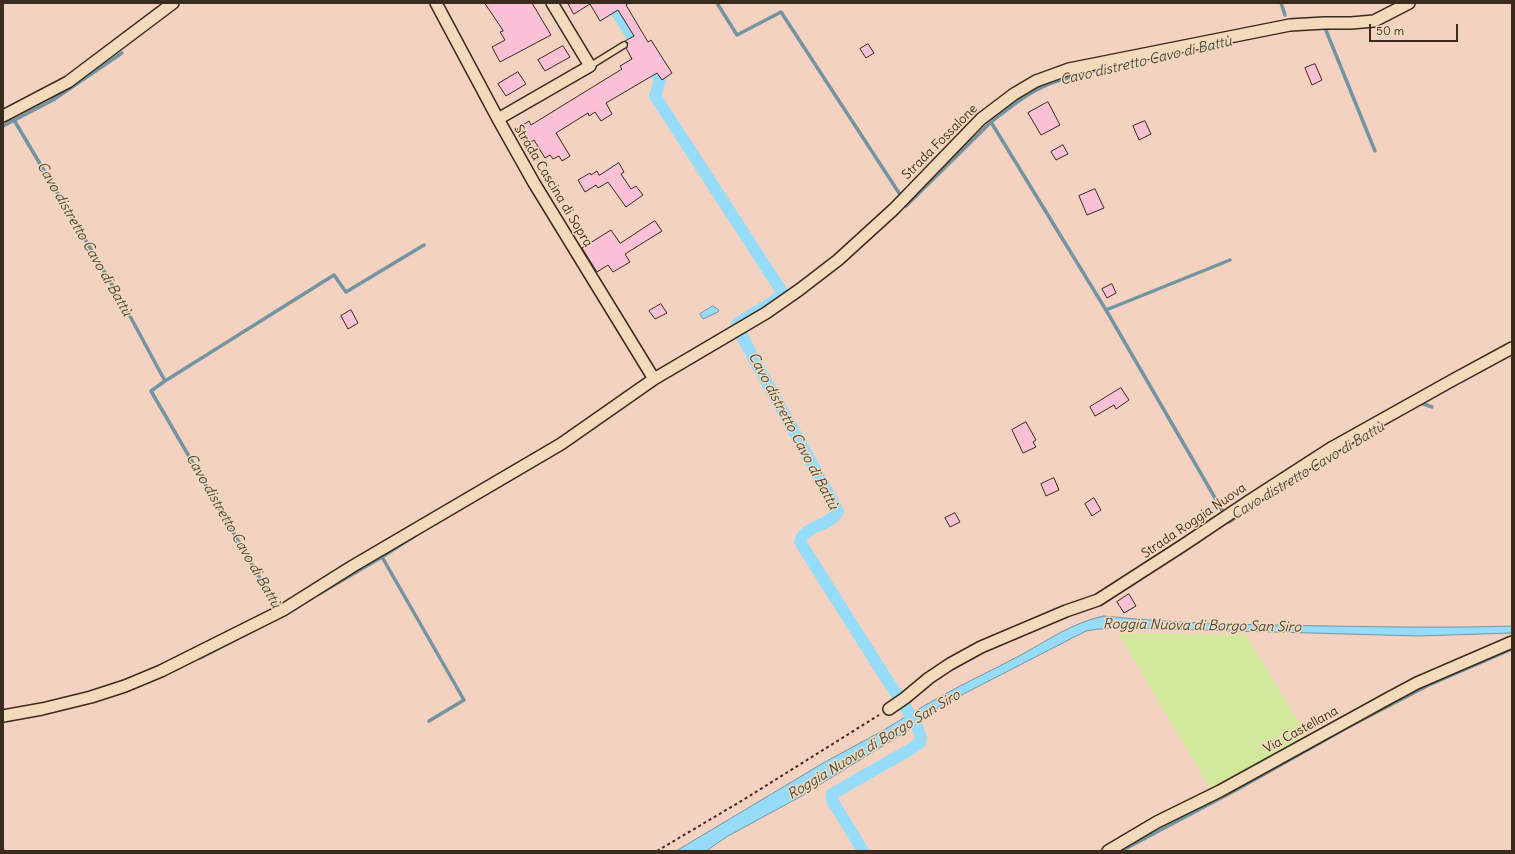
<!DOCTYPE html>
<meta charset="utf-8">
<style>
body{margin:0}
#map{position:relative;width:1515px;height:854px;overflow:hidden;background:#f4d2c2;font-family:Delius,sans-serif}
canvas{display:block}
.frame{position:absolute;inset:0;border:4px solid #3b2a1e;pointer-events:none}
.scale{position:absolute;left:1369px;top:24px;width:89px;height:18px;box-sizing:border-box;border:2px solid #3b2a1e;border-top:0;padding-left:5px;font-size:12px;line-height:14px;white-space:nowrap;color:#3b2a1e;-webkit-text-stroke:3px #f2daba;paint-order:stroke}
</style>
<div id="map">
<canvas width="1515" height="854"></canvas>
<div class="frame"></div>
<div class="scale">50 m</div>
</div>
<script>
const g = document.querySelector('canvas').getContext('2d');
g.lineJoin = 'round';
function paint(path, color) { g.fillStyle = color; g.fill(path, 'evenodd'); }
function stroke(path, color, width, dash) { g.strokeStyle = color; g.lineWidth = width; g.lineCap = dash ? 'butt' : 'round'; g.setLineDash(dash || []); g.stroke(path); }
function label(font, color, halo, rows, align = 'center') {
  g.font = font + ' Delius,sans-serif'; g.lineWidth = 3; g.setLineDash([]); g.textBaseline = 'middle'; g.strokeStyle = halo; g.fillStyle = color; for (const [text, x, y, turn = 0] of rows) {
    g.save(); g.translate(x, y); g.rotate((+turn || 0) * Math.PI / 180); g.textAlign = isNaN(turn) ? turn : align; if (halo) g.strokeText(text, 0, 0); g.fillText(text, 0, 0); g.restore();
  }
}
paint(new Path2D(`
 M1118,633L1246,635L1308,737L1211,790Z`), '#d2e89d');
const water = new Path2D(`
 M713,306L719,310L718,312L703,319L700,314Z
 M1104,616C1179,624 1255,625 1331,626C1391,627 1452,628 1512,626V633L1419,636L1128,628L1098,629L1086,631L940,706L917,725L911,714C945,692 983,675 1019,656C1047,641 1073,622 1104,616Z
 M909,715L915,726L798,798L728,836L706,851H676L825,762L884,730Z`);
paint(water, '#96dcf8');
stroke(water, '#7295a1', 1);
stroke(new Path2D(`
 M717,3L737,35L781,12L901,196
 M1281,3L1285,15
 M1322,28H1325L1375,151
 M14,120L124,305L165,381L151,391L279,611
 M991,122C1009,108 1026,94 1047,85C1076,73 1109,68 1139,60
 M3,126L53,100L122,53
 M906,206L991,122L1106,310L1230,260
 M1106,310L1229,522L1289,482
 M165,381L334,275L346,292L424,245
 M1418,405L1421,403L1432,407
 M1325,459L1364,436
 M382,557L416,535
 M319,594L382,557L464,700L429,721
 M200,658L262,626
 M3,850V851
 M1121,851L1236,790L1348,727L1429,685L1512,649`), '#7295a1', 3.5);
stroke(new Path2D(`
 M611,3L660,80L655,96L784,295L738,323L737,326L755,361L838,511C832,526 804,525 800,542L884,675L906,708L918,729L921,737L920,742L911,749L832,794V800L863,851`), '#96dcf8', 12);
const building = new Path2D(`
 M485,3H532L551,35L500,62L492,47L505,40L500,32L503,31Z
 M568,3H629L626,5L648,42L651,40L672,73L662,80L657,73L606,103L612,114L601,121L595,112L589,116L588,113L556,133L570,156L562,161L559,156L553,159L550,155L545,158L534,140L527,145L517,129L529,121L531,125L622,69L620,66L632,59L626,48L628,43L625,41L634,36L618,10L600,21L590,4L574,14Z
 M868,44L874,53L866,58L860,49Z
 M563,46L570,57L545,71L538,60Z
 M1315,64L1322,80L1312,85L1305,68Z
 M518,72L526,84L506,96L498,84Z
 M1048,102L1060,125L1041,135L1028,113Z
 M1145,121L1151,134L1139,140L1133,126Z
 M1063,145L1068,154L1056,160L1051,152Z
 M619,163L624,172L621,174L631,189L636,186L643,195L626,207L608,182L598,188L596,185L585,192L578,180L590,173L591,175L597,171L599,175Z
 M1095,189L1104,208L1087,215L1079,196Z
 M655,221L662,231L625,254L630,262L613,272L608,265L597,272L582,248L611,230L620,243Z
 M1112,284L1116,293L1107,298L1102,289Z
 M661,304L667,313L655,319L649,311Z
 M351,310L358,323L348,329L341,316Z
 M1121,388L1129,400L1116,409L1114,405L1095,416L1090,407Z
 M1026,422L1036,440L1033,442L1036,447L1023,453L1012,430Z
 M1054,478L1059,490L1046,496L1041,484Z
 M1094,498L1101,510L1092,516L1085,504Z
 M955,513L960,522L950,527L945,518Z
 M1129,594L1136,606L1124,613L1117,602Z`);
paint(building, '#fac1d6');
stroke(building, '#3b2a1e', 1);
const lane = new Path2D(`
 M590,66L624,45`);
const street = new Path2D(`
 M436,3L498,119L534,183L654,379
 M3,116L68,82L173,3
 M498,119L590,66L552,3
 M889,709L905,698L929,678L950,664L981,647L1066,611L1098,600L1185,544L1249,501L1333,447L1451,381L1512,348
 M3,716L42,709L91,697L125,686L161,671L283,610L353,566L561,444L654,379L766,313L799,290L838,260L894,209L981,119L1014,94L1036,81L1069,69L1290,25L1324,23H1351L1374,21L1409,3
 M1108,851L1157,822L1220,791L1389,698L1417,683L1512,642`);
stroke(lane, '#3b2a1e', 8);
stroke(street, '#3b2a1e', 14);
stroke(new Path2D(`
 M657,851L743,800L879,715`), '#3b2a1e', 2, [3, 3]);
stroke(lane, '#f2daba', 5.5);
stroke(street, '#f2daba', 11);
label('13px', '#3b2a1e', '#f2daba', [
 ["Strada Fossalone",940,142,-45],
 ["Strada Cascina di Sopra",553,186,59],
 ["Strada Roggia Nuova",1194,521,-34],
 ["Via Castellana",1301,730,-29]
]);
label('italic 14px', '#49453f', '#f2daba', [
 ["Cavo distretto Cavo di Battù",1146,61,-13],
 ["Cavo distretto Cavo di Battù",84,239,60],
 ["Cavo distretto Cavo di Battù",793,431,62],
 ["Cavo distretto Cavo di Battù",1308,471,-31],
 ["Cavo distretto Cavo di Battù",233,531,60],
 ["Roggia Nuova di Borgo San Siro",1202,626,1],
 ["Roggia Nuova di Borgo San Siro",874,745,-31]
]);
</script>
